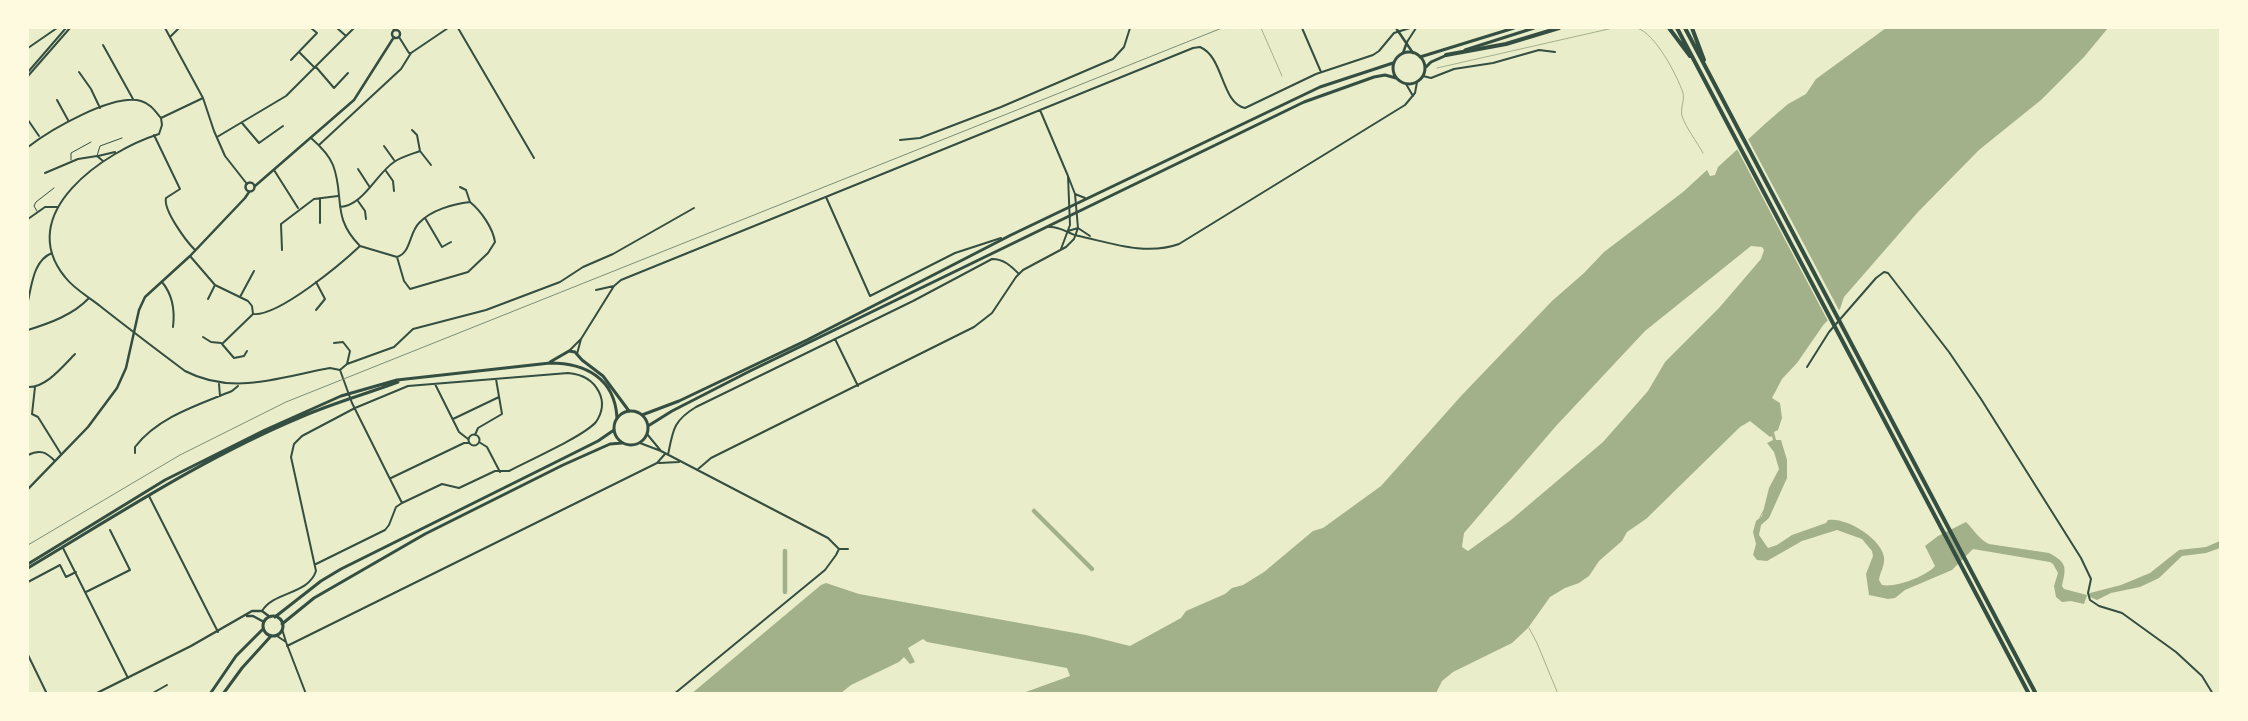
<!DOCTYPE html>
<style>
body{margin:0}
#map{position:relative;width:2248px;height:721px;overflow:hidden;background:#e9edc9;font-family:Mulish,sans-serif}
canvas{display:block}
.frame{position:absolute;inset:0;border:29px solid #fefae0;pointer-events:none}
</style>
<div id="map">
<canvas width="2248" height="721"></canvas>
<div class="frame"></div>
</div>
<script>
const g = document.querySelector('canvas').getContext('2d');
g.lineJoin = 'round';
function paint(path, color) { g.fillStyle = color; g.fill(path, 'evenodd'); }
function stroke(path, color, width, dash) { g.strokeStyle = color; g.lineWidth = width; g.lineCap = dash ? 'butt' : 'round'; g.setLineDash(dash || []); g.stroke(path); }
paint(new Path2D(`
 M1886,28H2108L2084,57L2041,100L1979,150L1918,212L1844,297L1840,309L1824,324L1797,363L1782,379L1772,398L1780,403L1782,418L1778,430L1774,432L1776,440H1781L1787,460V478L1769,518L1761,525L1759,535L1768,548L1777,545L1792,535L1826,523L1828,520C1846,517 1881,538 1884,557C1885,566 1880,572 1879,580L1882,585C1895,588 1927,576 1935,566L1925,546L1938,536L1966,522C1974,530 1980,540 1989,544L2049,553C2068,563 2066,568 2062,586L2064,589L2087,595L2084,604L2071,601L2062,602L2056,597L2054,586L2058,573L2053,564L2050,562L1973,549L1952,570L1905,590L1895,598L1888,599L1869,595L1866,574L1873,556L1872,551L1862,539L1837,530L1802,541L1767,561L1757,560L1753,555L1756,544L1753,532L1756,521L1762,516L1769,488L1779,469L1774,452L1767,443L1773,440L1772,436L1770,437L1750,421L1740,427L1646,519L1627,532L1622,541L1599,561L1589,576L1579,583L1565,588L1550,597L1528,628L1512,643L1453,672L1442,681L1436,693H1023L1070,676L1067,668L927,642L923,639L908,648L915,662L910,664L904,657L899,662L851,685L841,693L691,694L821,585L826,583L859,594L1086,635L1130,646L1181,618L1186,611L1225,594L1232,588L1243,585L1264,572L1313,531L1323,528L1381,486L1461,396L1552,301L1584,273L1604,252L1683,192L1707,170L1710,176L1715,175L1718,167L1766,123L1788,104L1806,94L1816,79ZM1751,246L1762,247L1764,250L1761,259L1719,308L1665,362L1648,391L1603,442L1511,520L1468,551L1462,547L1464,533L1556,426L1645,331Z
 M2220,541V548L2206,553L2182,556L2159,578L2140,587L2111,593L2097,600L2090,597L2088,594L2090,593L2121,585L2150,573L2179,550L2206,547Z`), '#a3b18a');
paint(new Path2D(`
 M1747,137L1840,312L1829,323L1736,147Z`), '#e9edc9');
stroke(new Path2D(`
 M1261,28L1282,76
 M1637,28C1655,33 1677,75 1683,93C1685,100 1680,108 1682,116C1686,128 1697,142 1703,153
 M1437,68L1613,28
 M1760,517L1764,510
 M1529,628L1537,643L1558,694`), '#a3b18a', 1);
stroke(new Path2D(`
 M1034,511L1092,569
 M785,551V592`), '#a3b18a', 4.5);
stroke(new Path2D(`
 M97,156L100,146L122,138
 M71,160V153L91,142
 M37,211L34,206L36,202L54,188`), '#344e41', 1);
stroke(new Path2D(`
 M165,28L203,98L214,131L225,156L247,184
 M337,28L346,36
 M393,28L394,30
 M458,28L534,158
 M1302,28L1321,72
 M170,37L179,28
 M399,37L409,53H411L448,28
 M1407,42L1416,28
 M103,45L133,99
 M28,48L57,28
 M299,52L315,68
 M291,60L317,33L311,28
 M316,67L334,88L348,73
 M28,72L66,28
 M79,72L91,89L100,108
 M28,76L70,28
 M1423,76L1431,78L1454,69L1493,63L1539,50L1555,52
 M1406,84L1413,96
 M203,98L161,118L162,125L159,134C105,151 13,213 65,277C74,289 89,297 100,306C128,328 157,350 185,371C233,396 280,377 330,368L340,370L352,403L402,503
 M57,100L68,120
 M1040,110L1068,176
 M28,120L39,136
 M242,123L259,143L283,126
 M412,130L417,135L420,151L431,165
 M154,135L180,189L166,198C163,210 186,241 195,250
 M217,137L286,96L354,28
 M900,140L920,138L1001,107L1113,59L1124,47L1130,28
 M319,145L401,69L411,53
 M384,146L394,160
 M28,147C50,130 113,93 141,101C151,104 155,111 161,118
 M98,156L115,152
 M358,169L369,186
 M274,170L298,208
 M386,171L393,181L394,191
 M45,173L78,159L97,156L103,161
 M460,187L466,190L470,202
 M826,197L870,296L955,253L1001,238
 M358,201L365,211L366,219
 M340,207C363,206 376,174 394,162C401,157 412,154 420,151
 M425,218L442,247L451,242
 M28,219L45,207H57
 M320,223V198
 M1049,227C1061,226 1068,234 1079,236C1111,243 1146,256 1179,244L1405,105L1415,93L1417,82
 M1078,228L1090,236
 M1068,231L1078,228
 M360,246L397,257C411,253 409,233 419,223C431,210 453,204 470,202C481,211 493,228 495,242L488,253L468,272L410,289L404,281L397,257
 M1061,249L1070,225L1068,176L1075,194L1085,198
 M282,250L281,224L314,199L338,196
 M190,256L215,285L248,301L252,306L253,314C278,317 342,263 360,246C331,217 345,197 333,165C329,155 319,145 311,138
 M162,282C172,294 175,311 173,327
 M596,290L614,286
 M240,297L254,271
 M208,299L215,285
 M28,301C32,283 34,260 52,253
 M316,310L325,299L316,282
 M28,330C50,323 73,315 89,298
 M203,337L211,342L221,343
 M581,339L614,286L621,280L1193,48L1200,47C1224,57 1221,103 1245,108L1316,74L1373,55L1379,51L1394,33L1410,28
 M835,339L858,386
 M334,343L343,342L350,351L347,364L340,370
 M247,351L244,356L234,358L222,344L253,314
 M569,351L581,339L577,354
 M347,364L394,347L413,329L486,310L560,282L583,267L613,254L694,208
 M1807,367L1829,332L1876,278L1884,272L1888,273L1949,352L1981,399L2081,558L2091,579L2088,593L2090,600L2099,606L2122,613L2176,652L2202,676L2213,694
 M219,384L220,396
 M435,384L459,432L468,439
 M28,387C46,388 63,366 75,354
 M35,387L32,414L38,417L61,454
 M453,419L499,397
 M647,434L661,451
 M468.5 440a5.5 5.5 0 1 1 11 0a5.5 5.5 0 1 1-11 0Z
 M475,435L478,428L502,414L496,379
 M479,442L487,447L500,472
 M640,443L661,451L828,538L839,549
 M135,453V447C158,417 198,405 232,391L238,386
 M28,455C40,449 46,452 55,461
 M668,455C673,430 673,421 696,407L913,301L992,259C1004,259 1011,266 1019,274
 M659,463L679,462
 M697,470L711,458L974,327L992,313L1016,277L1023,270L1066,247L1074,239L1078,228L1075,194
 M391,478L464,443H469
 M149,496L218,632
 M63,548L128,678
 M839,549H848
 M28,582L60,565L66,577L76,572
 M86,592L130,570L110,530
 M262,611C274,591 308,595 316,571L291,457L294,444L302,436L355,408L408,386L568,373C581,374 593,380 599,392C604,402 602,413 596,422C584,436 528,461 509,471H495L459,488L442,484L402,503L396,507L389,525L385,530L316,564
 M277,636L286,642L282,629
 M286,642L306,694
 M287,646L657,463L665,454
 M28,655L47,694
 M151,694L167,685
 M674,694L825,570L836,555L839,549`), '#344e41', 2);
stroke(new Path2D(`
 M1396,28L1413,53
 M392 34a4 4 0 1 1 8 0a4 4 0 1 1-8 0Z
 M1403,53L1407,42
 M245.5 187a4.5 4.5 0 1 1 9 0a4.5 4.5 0 1 1-9 0Z
 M255,186L354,100L394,37
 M28,489L88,427L117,388L126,368L139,310L145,297L190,256L245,198L249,192
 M247,616H253L264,622
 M95,694L191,646L252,611H262L270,617`), '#344e41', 2.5);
stroke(new Path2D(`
 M550,362L569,351L575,352L582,360L603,376L629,411
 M28,564L165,480L265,430L341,396L397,380L550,363C585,363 615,378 617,418
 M28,568C117,515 205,457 301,417C333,403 366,394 398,382`), '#344e41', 3);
stroke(new Path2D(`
 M1465,50L1534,28
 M1393 68a16 16 0 1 1 32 0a16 16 0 1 1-32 0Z
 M1420,57L1514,28
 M1425,68L1431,62L1447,55
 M614 428a17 17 0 1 1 34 0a17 17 0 1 1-34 0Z
 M642,415L679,401L807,340L1011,235L1320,87L1393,63
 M648,426L672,411L750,371L1304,102L1374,77L1385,75L1396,78
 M263 626a10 10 0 1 1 20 0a10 10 0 1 1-20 0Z
 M275,617L321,581L341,569L552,464L598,441L614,430
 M282,624L314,598L425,534L563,465L610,444L622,443
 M210,694L236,656L263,629
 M223,694L242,668L271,636`), '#344e41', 3);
stroke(new Path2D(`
 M1669,28L1690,56
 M1677,28L2029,694
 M1685,28L2036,694
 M1692,28L1704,60
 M1446,55L1506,44L1559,28`), '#344e41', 4);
stroke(new Path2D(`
 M28,545L180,455L286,402L1222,28`), '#7c8e77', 1);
</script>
